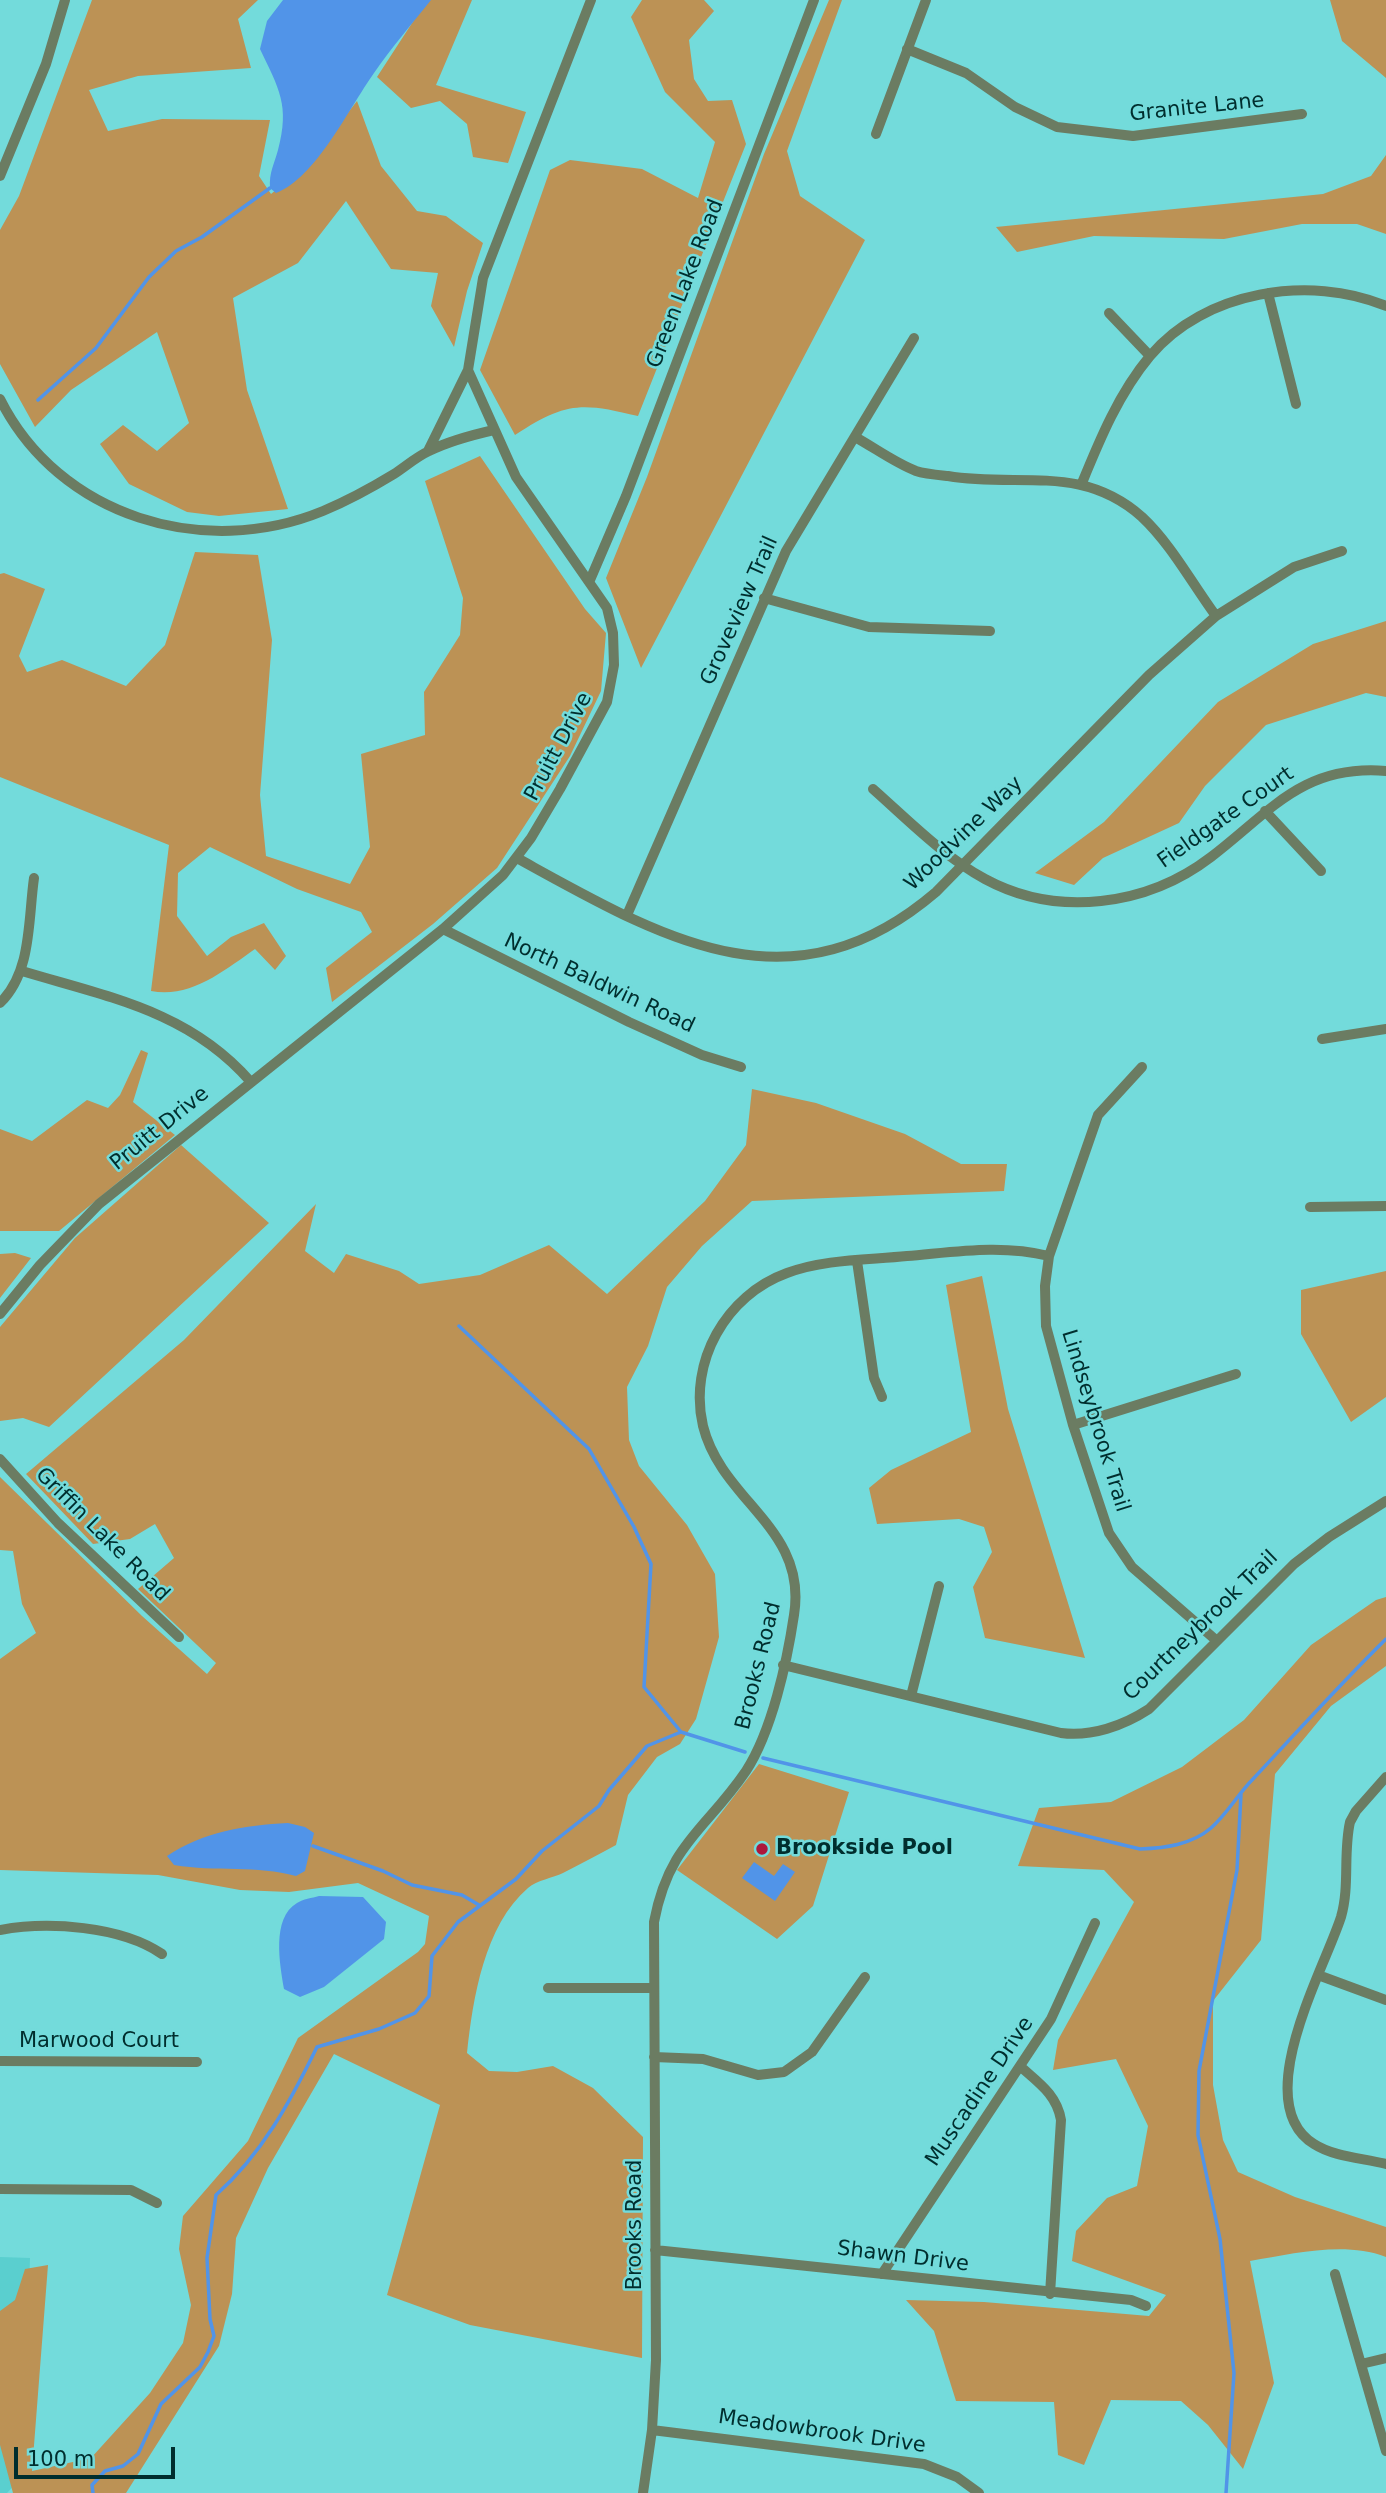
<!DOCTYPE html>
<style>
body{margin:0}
#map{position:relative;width:1386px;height:2493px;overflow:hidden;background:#73dbdb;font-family:"DejaVu Sans",sans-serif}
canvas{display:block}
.scale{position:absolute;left:14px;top:2447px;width:161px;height:32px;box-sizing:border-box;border:4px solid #002e2e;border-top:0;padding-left:9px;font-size:21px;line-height:24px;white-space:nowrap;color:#002e2e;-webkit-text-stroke:5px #73dbdb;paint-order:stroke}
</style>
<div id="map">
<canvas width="1386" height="2493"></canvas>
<div class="scale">100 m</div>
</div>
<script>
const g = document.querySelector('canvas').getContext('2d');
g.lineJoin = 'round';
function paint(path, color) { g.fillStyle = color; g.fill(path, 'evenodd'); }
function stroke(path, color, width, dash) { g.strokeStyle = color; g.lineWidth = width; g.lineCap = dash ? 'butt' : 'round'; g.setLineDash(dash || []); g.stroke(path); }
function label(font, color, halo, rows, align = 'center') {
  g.font = font + ' "DejaVu Sans",sans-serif'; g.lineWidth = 5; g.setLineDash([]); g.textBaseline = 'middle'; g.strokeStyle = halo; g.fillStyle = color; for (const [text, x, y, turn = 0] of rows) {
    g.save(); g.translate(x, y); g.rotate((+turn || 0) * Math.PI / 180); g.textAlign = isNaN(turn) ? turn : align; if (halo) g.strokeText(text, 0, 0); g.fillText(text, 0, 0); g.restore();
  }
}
paint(new Path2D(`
 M0,2257L30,2258L23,2476L7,2493H0Z`), '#5acfcf');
paint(new Path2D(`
 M92,0H258L238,19L251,68L138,76L89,90L108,131L162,119L270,120L259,176L271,194L309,163L357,101L381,166L417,211L446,216L483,243L467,291L454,347L431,306L438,273L391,269L346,201L298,263L233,298L247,390L288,509L219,516L187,512L129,484L100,444L123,425L157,451L189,423L157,332L71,390L35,427L0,364V230L19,196Z
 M427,0H472L436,85L526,112L508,163L473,157L467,124L440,101L411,108L377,77Z
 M642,0H704L714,11L689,40L694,79L708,101L732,100L746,144L638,416C581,402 565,402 515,435L480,370L550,170L570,160L642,169L698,198L715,142L665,92L631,17Z
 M829,0H842L787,151L800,196L865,240L641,668L606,578L647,477L764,154Z
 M1330,0H1386V78L1342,41Z
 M1386,155V234L1357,224H1302L1224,239L1094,236L1017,252L996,227L1323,194L1371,176Z
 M480,456L585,609L606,633L601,691L570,756L497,868L433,924L332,1002L326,968L372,932L361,912L297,889L210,847L178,873L177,916L207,956L231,937L264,923L286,956L275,970L255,949C225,970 190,999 151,991L169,845L0,777V574L4,573L45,589L19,656L27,672L62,660L126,686L165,645L195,552L258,555L272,640L260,795L266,856L350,884L370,847L361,754L425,735L424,692L460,635L463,598L425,481Z
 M1386,621V697L1366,693L1266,725L1205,786L1179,823L1103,858L1074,885L1035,873L1104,822L1218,702L1313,644Z
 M141,1050L148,1053L133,1102L175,1135L59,1231H0V1129L32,1141L87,1100L108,1108L120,1095Z
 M752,1089L816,1103L905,1134L961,1164H1007L1004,1191L752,1201L702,1246L667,1287L648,1346L627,1387L629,1440L639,1466L687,1525L715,1574L719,1637L696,1719L680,1744L657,1757L628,1795L616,1845C599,1854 581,1864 563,1873C553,1878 537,1880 528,1888C484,1926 473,1998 467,2053L489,2071L517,2072L553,2066L593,2088L643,2137L642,2358L470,2325L387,2295L440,2105L334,2054L268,2168L236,2238L232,2294L219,2346L126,2493H13L0,2445V2311L15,2300L25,2269L48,2265L32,2471L91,2458L150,2393L183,2343L191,2305L179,2249L183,2216L248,2141L298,2038L418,1952L425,1944L429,1916L358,1883L289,1892L240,1890L158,1875L0,1870V1659L36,1633L22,1604L13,1551L0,1550V1477L142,1616L207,1674L216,1663L138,1589L174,1558L155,1524L130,1539L93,1544L26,1474L184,1340L316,1204L305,1251L334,1273L346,1254L399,1271L419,1284L480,1275L549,1245L607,1294L705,1201L746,1145Z
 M181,1145L269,1223L49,1427L23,1418L0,1421V1327L75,1238Z
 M15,1253L31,1258L0,1298V1254Z
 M1386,1271V1397L1351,1422L1301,1334V1290Z
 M982,1276L1008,1409L1085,1658L985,1638L973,1587L992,1552L984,1527L959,1519L877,1524L869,1488L891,1470L971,1432L946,1285Z
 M1386,1597V1666L1331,1706L1275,1774L1261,1940L1213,2001V2085L1223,2140L1238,2172L1295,2197L1386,2227V2257C1344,2241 1293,2254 1250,2261L1274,2383L1243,2469L1208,2425L1181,2401L1111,2400L1084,2465L1058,2455L1054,2402L956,2401L934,2331L906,2300L984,2302L1149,2316L1166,2295L1072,2261L1076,2231L1107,2198L1137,2186L1148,2126L1116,2059L1053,2070L1058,2040L1134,1902L1104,1870L1018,1866L1039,1808L1111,1802L1182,1767L1244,1720L1311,1645L1376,1600Z
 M759,1764L849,1792L813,1906L777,1939L677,1870Z`), '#bc9255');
paint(new Path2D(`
 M283,0H431C412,24 391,48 374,73C349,108 316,178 276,193L270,188C269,172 274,165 278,150C290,105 279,89 260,49L267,21Z
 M288,1823L305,1827L314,1833L305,1871L296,1876C257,1865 216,1872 174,1865L167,1856C203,1832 245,1825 288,1823Z
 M754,1862L774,1876L783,1864L795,1872L775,1901L742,1878Z
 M319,1896L363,1897L386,1922L384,1939L324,1987L300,1997L284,1989C280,1965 271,1918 297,1903C303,1899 312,1898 319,1896Z`), '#5194e8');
stroke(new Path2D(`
 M38,400L96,348L149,277L176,251L202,237L270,188
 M459,1326L589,1449L634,1527L651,1564L644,1687L681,1732L745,1752
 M763,1758L1140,1849C1165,1848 1191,1845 1211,1828C1227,1814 1238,1794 1253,1779C1297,1732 1340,1684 1386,1639
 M313,1846L383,1871L412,1885L462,1895L479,1905
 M93,2493L92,2485L105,2471L123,2466L138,2454L161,2404L200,2367L208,2352L214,2336L210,2319L207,2258L216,2195C262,2154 290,2102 317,2047L379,2029L415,2013L429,1996L432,1956L458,1922L516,1879L542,1851L599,1806L609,1790L647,1746L681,1732
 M1226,2493L1234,2373L1220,2239L1198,2135L1199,2071L1237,1870L1241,1794`), '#5194e8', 3.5);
stroke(new Path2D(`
 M907,49L966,73L1015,107L1057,127L1133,136L1302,114
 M876,134L926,0
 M0,176L46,64L65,0
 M1268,293L1296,404
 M1109,313L1150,356
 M0,399C59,517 204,560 323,511C347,501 371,488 394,474C405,467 416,457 429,451C449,441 472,435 494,430
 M855,437C875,448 895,463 916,471C925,474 938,475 948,476C1019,488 1081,463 1142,517C1171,544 1193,585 1216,616
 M428,451L468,370L483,278L591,0
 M1082,483C1100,439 1119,393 1150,356C1204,291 1310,274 1386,306
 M590,580L626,496L814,0
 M764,598L869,627L990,631
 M873,789C908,820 943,856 985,879C1057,918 1147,906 1211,857C1270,812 1303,764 1386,771
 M1265,811L1321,871
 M517,858C659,936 790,1017 936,892L1149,675L1216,616L1294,567L1342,551
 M627,915L786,551L914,338
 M443,929L629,1022L702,1055L741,1067
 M22,971C108,997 189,1011 250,1081
 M0,1003C32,972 28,920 34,878
 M1322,1039L1386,1029
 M1142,1067L1098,1115L1049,1256L1045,1286L1046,1326L1073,1425L1109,1533L1132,1567L1217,1641
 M1310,1207L1386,1206
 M857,1261L874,1378L882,1397
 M0,1314L40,1265L99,1204L443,929L503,875L531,838L560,789L607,702L614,665L613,633L607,608L516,477L468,370
 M1073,1425L1236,1374
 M0,1459L58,1523L179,1637
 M783,1665L1061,1733C1091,1737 1123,1726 1149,1709L1294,1564L1329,1537L1386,1501
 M911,1696L939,1586
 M1386,1777L1356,1811L1350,1822C1343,1853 1350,1886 1341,1917C1324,1970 1248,2103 1314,2144C1334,2157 1363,2158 1386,2164
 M0,1930C48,1921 121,1926 162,1954
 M1318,1975L1386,2000
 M548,1988H654
 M654,2057L703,2059L758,2075L784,2072L812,2052L865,1977
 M0,2061L197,2062
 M1021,2067C1039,2083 1057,2095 1061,2120L1050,2294
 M0,2189L131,2190L157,2203
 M655,2250L1131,2300L1146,2306
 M882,2274L1051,2019L1095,1923
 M1335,2274L1386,2451
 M1361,2364L1386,2358
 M652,2430L924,2464L957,2477L979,2493
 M643,2493L652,2430L656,2360L654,1922C669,1843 706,1830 746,1771C772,1731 787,1662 794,1615C808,1528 722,1502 703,1426C688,1362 726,1295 787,1273C824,1259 868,1260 907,1256C955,1252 1001,1244 1049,1256`), '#6b7c62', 10);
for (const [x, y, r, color] of [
 [762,1849,7,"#ad183c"]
]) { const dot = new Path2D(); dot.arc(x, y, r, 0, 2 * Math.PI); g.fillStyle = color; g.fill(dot); stroke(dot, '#73dbdb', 2.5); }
label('21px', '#002e2e', '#73dbdb', [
 ["Granite Lane",1197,108,-6],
 ["Green Lake Road",686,284,-69],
 ["Groveview Trail",740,611,-66],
 ["Pruitt Drive",559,747,-62],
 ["Fieldgate Court",1226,818,-35],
 ["Woodvine Way",964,834,-44],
 ["North Baldwin Road",599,984,25],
 ["Pruitt Drive",160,1129,-39],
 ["Lindseybrook Trail",1095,1421,73],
 ["Griffin Lake Road",102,1535,45],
 ["Courtneybrook Trail",1201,1626,-44],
 ["Brooks Road",759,1666,-76],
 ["Marwood Court",99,2042],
 ["Muscadine Drive",980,2092,-56],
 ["Brooks Road",636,2225,-90],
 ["Shawn Drive",903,2257,7],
 ["Meadowbrook Drive",822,2432,8]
]);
label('bold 21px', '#002e2e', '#73dbdb', [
 ["Brookside Pool",776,1849]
], 'left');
</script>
